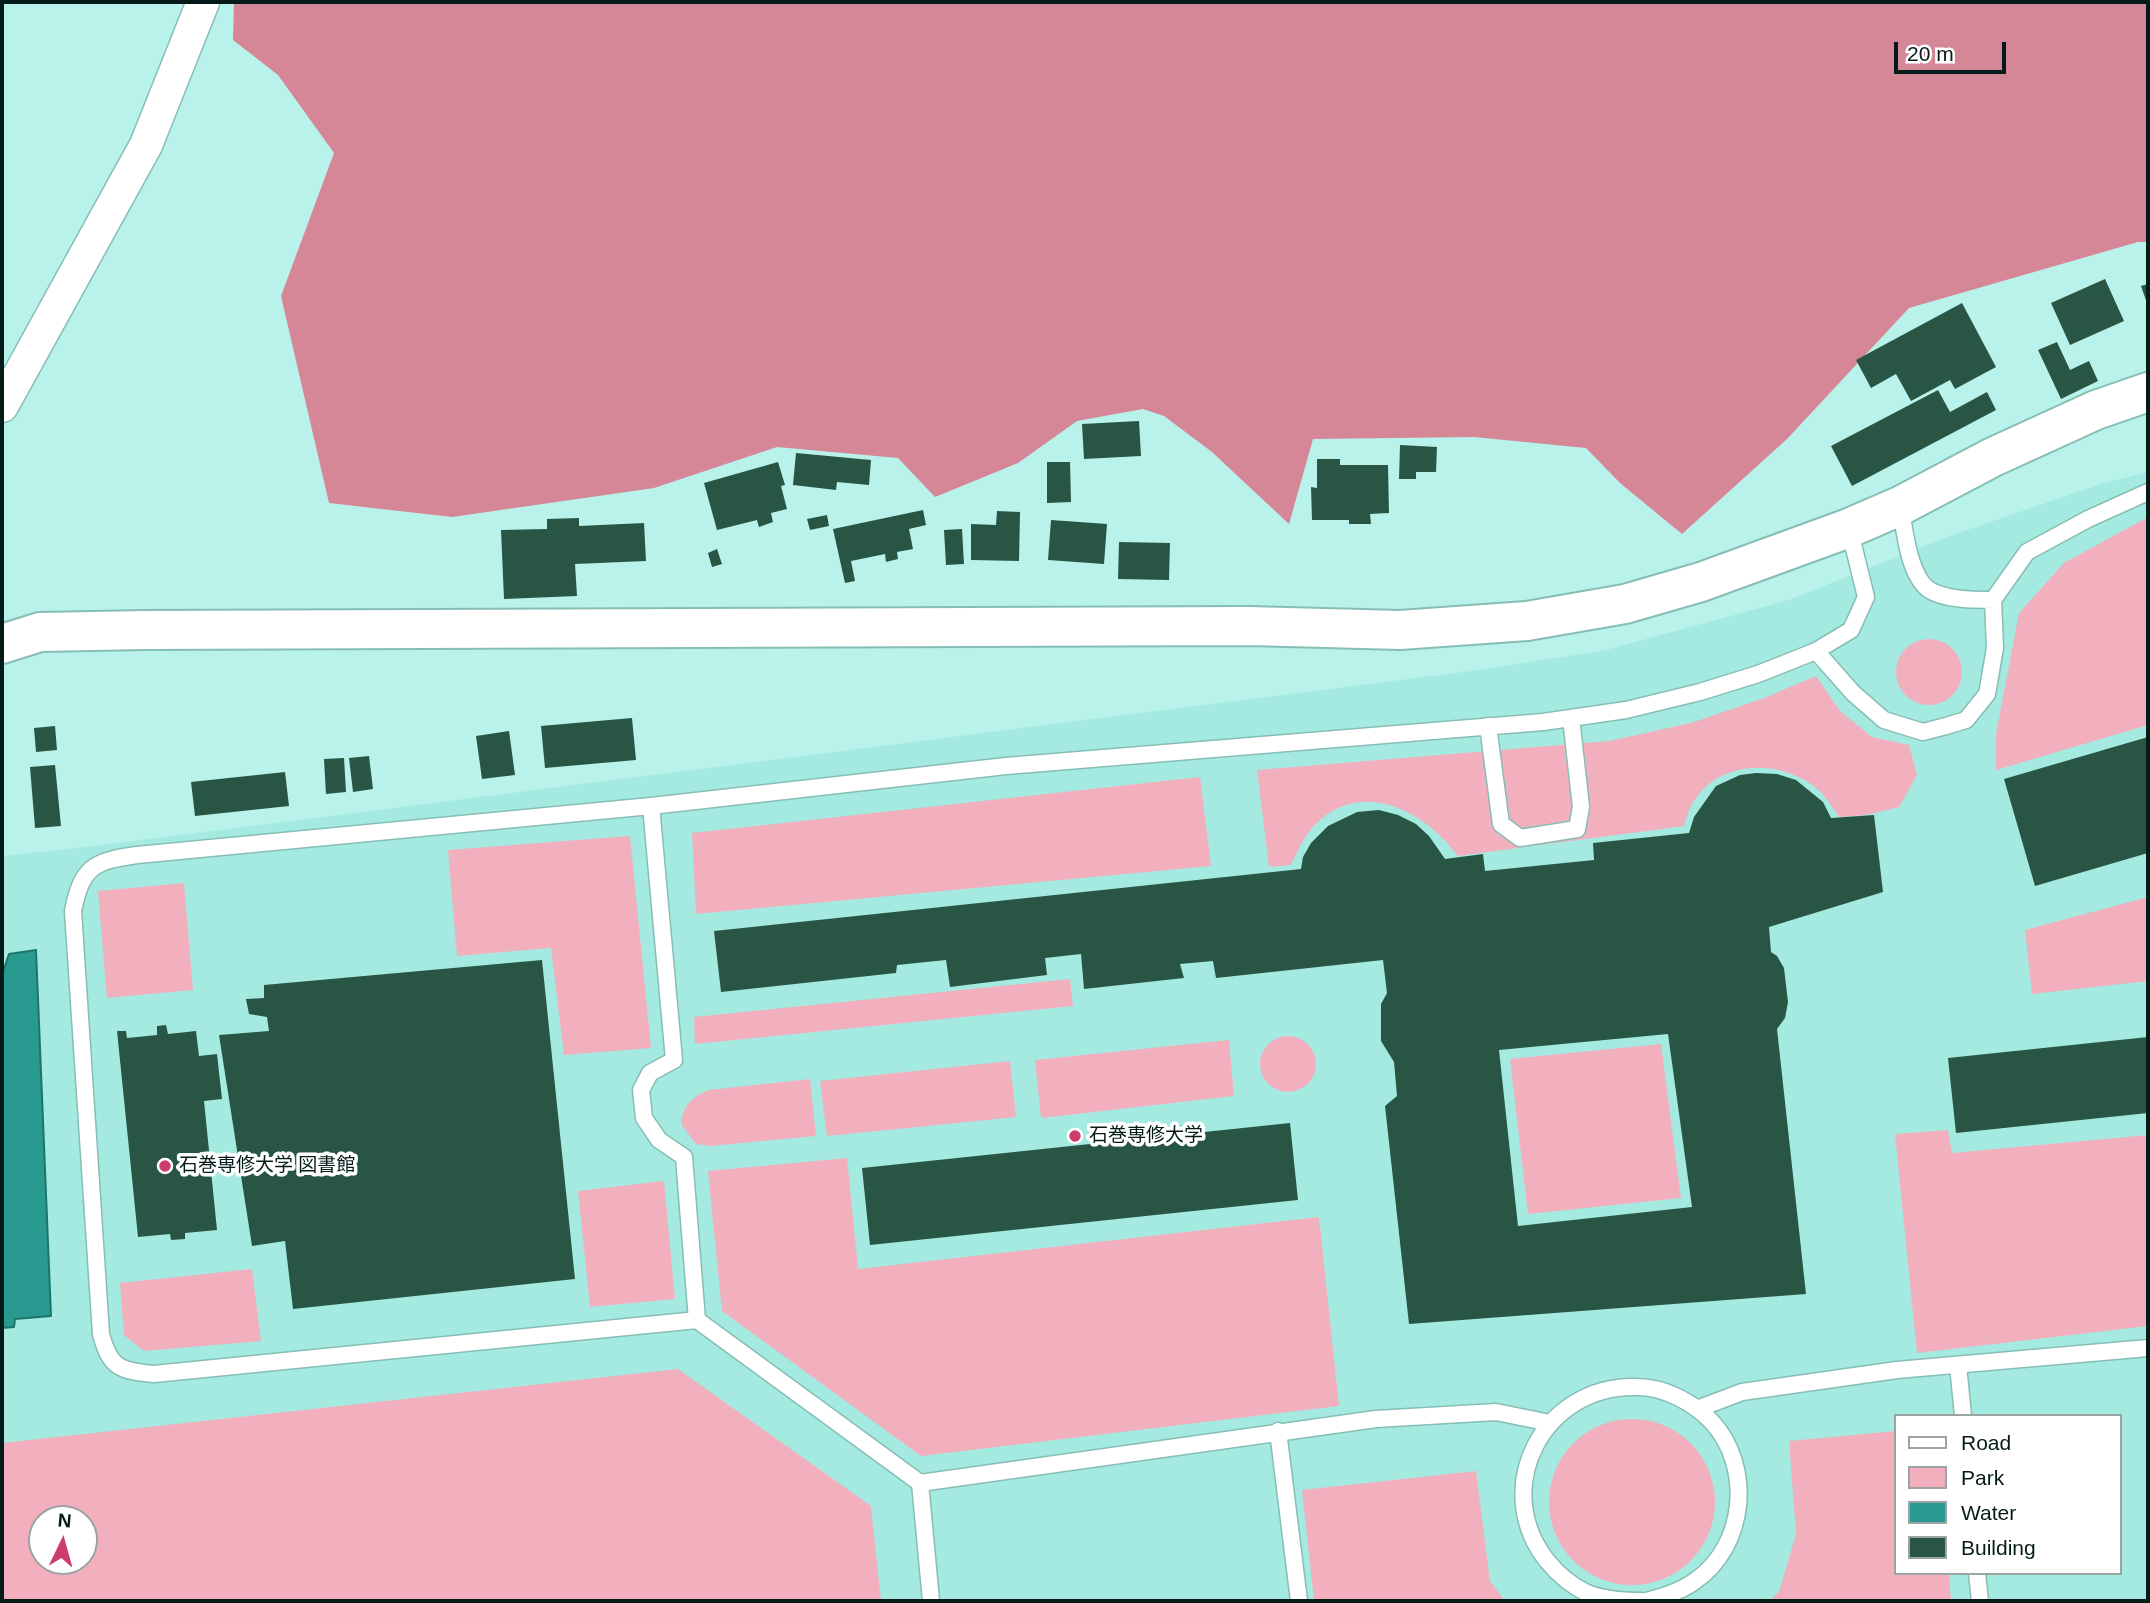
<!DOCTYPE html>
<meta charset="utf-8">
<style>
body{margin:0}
#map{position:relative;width:2150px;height:1603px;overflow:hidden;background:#b8f2ea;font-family:Helvetica,sans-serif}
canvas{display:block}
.frame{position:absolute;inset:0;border:4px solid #051b19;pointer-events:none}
.legend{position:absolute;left:1894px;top:1414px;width:228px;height:161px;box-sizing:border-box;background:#fff;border:2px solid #9ba4a3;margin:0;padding:9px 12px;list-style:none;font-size:21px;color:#051b19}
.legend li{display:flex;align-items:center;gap:14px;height:35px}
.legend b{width:35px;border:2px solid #9ba4a3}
.north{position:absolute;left:28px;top:1505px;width:70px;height:70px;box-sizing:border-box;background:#fff;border:2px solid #9ba4a3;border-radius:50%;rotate:5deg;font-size:19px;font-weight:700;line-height:28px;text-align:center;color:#051b19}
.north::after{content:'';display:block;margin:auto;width:24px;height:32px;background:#cb3d6a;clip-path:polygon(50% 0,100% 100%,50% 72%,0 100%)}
.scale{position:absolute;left:1894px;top:42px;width:112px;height:32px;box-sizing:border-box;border:4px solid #051b19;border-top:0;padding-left:9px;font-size:21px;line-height:24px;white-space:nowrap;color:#051b19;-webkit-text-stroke:5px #fff;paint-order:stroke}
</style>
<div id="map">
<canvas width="2150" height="1603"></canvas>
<div class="frame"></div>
<ul class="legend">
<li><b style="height:9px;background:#fff"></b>Road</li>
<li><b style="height:19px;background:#f2b0be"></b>Park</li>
<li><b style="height:19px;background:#289a8f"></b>Water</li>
<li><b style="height:19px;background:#295644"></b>Building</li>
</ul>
<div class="north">N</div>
<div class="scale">20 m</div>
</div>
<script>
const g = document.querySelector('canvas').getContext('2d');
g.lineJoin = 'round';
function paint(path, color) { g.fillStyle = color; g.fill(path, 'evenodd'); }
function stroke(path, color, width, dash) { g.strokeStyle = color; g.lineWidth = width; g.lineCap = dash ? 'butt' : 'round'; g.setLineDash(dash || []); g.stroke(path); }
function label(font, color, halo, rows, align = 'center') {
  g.font = font + ' Helvetica,"Noto Sans JP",sans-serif'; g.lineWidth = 7; g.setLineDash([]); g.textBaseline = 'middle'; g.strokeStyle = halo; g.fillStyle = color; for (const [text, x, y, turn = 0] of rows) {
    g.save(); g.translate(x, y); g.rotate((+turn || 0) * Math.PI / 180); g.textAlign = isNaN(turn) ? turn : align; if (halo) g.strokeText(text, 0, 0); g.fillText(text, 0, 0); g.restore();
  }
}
paint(new Path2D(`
 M2148,472V1601H2V856L79,848L1487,669L1606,650L1789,600L1944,538L2101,484ZM1896,1416H2120V1573H1896ZM42,1519H84V1561H42Z`), '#a5eae0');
paint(new Path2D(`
 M2148,517V725L1996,770V734L2019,613L2064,563Z
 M1896 672a33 33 0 1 1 66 0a33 33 0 1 1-66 0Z
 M1816,676L1840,711L1872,737L1909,745L1917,775L1899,807L1866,815L1839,817C1831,805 1823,792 1811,784C1764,753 1697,766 1684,826L1458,856C1427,814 1367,779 1320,820C1307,830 1298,850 1291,865L1269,867L1257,770L1609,741L1691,723L1764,698Z
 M1200,777L1211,866L696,914L692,833Z
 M630,836L651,1048L564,1055L551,948L457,956L448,850Z
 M184,883L193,990L107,998L98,891Z
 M2148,897V981L2032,994L2025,930Z
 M1070,979L1073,1006L695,1044L694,1017Z
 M1260 1064a28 28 0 1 1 56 0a28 28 0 1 1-56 0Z
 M1229,1040L1234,1096L1041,1118L1035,1060Z
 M1661,1044L1681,1198L1528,1214L1510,1059Z
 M1010,1061L1016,1117L827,1136L820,1081Z
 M810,1079L816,1136L710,1146L696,1144L681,1124C683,1106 691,1097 709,1090Z
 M1948,1130L1952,1153L2148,1135V1326L1917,1353L1895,1134Z
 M847,1158L858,1269L1319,1217L1339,1406L921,1456L722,1311L708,1171Z
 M664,1181L675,1299L590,1307L578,1191Z
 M252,1269L261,1341L144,1351L124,1335L120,1283Z
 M678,1369L871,1506L881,1601H2V1443ZM42,1519H84V1561H42Z
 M1549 1502a83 83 0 1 1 166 0a83 83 0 1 1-166 0Z
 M1896,1431V1573H1949L1951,1601H1769L1779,1592L1796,1534L1789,1441Z
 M1476,1471L1490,1581L1505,1601H1314L1302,1490Z`), '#f2b0be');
paint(new Path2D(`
 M234,2H2148V242H2138L1909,308L1787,439L1682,534L1620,483L1586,448L1474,437L1313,439L1289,524L1212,452L1164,416L1143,409L1077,421L1018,463L935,497L898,458L777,447L654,488L452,517L329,503L281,296L334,153L278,75L233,40Z`), '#d58697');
const water = new Path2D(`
 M36,950L51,1316L15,1319L14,1327L2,1328V975L9,954Z`);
paint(water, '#289a8f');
stroke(water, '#1e746c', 2);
paint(new Path2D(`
 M2105,279L2124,321L2070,345L2051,303Z
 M2148,284V306L2141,286Z
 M1962,303L1996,367L1955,389L1950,380L1911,401L1896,374L1871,388L1856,360Z
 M2057,342L2070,370L2089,361L2098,381L2061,399L2038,350Z
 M1938,390L1950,412L1987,392L1996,410L1852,486L1831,446Z
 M1139,421L1141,456L1084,459L1082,424Z
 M1400,445L1437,447L1436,472H1416V479H1399Z
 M796,453L871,460L869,485L837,482L836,490L793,485Z
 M1317,459H1340V465H1388L1389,513L1370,514L1371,524H1349V520H1312L1311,487L1317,488Z
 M778,462L785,485L781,486L787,509L771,513L773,522L759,527L757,520L717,530L704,483Z
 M1047,462H1070L1071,502L1047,503Z
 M923,510L926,525L909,529L913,549L897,552L898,559L886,562L885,554L851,561L855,581L845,583L833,529Z
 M997,511L1020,512L1019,561L971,560V524L996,525Z
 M827,515L829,526L810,530L807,519Z
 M579,518V526L644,523L646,561L575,564L577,596L504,599L501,530L547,529V519Z
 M1051,520L1107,524L1104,564L1048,560Z
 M962,529L964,564L946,565L944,530Z
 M1119,542L1170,543L1169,580L1118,579Z
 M717,549L722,564L712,567L708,553Z
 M632,718L636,760L545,768L541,726Z
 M55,726L57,750L36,752L34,728Z
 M509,731L515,775L482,779L476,736Z
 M2148,737V853L2035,886L2004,779Z
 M369,756L373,789L353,792L349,758Z
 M344,758L346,792L326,794L324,759Z
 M55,765L61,826L35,828L30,767Z
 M285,772L289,806L195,816L191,782Z
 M1756,773L1777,774L1796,780L1823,802L1831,818L1874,815L1883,892L1769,927L1771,952L1777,956L1784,968L1788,1002L1785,1018L1777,1029L1806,1294L1409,1324L1385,1106L1397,1096L1394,1062L1381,1041V1004L1387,993L1383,960L1216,978L1213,961L1180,964L1184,978L1084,989L1081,954L1045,958L1047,975L950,987L946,960L897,965L896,973L721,992L714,931L1301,869L1303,857L1311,843L1328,826L1357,812L1379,810L1398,815L1416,824L1429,836L1445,859L1483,854L1485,871L1594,860L1593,843L1689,833L1694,817L1716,786L1740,775ZM1668,1034L1692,1207L1518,1226L1499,1050Z
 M542,960L575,1279L293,1309L285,1241L252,1246L219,1035L269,1031L267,1017L249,1014L246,999L264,998V985Z
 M166,1025L168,1034L196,1031L199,1056L217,1054L222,1099L204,1101L217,1230L185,1233V1239L171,1240L170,1234L138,1237L117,1031H126L127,1038L157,1035V1026Z
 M2148,1037V1113L1956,1133L1948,1058Z
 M1290,1123L1298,1200L870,1245L862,1168Z`), '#295644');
const service = new Path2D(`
 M1900,506C1905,530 1908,573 1928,589C1943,600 1975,600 1993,600L2027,552L2088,519L2148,492
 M1816,651L1853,693L1884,720L1923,732L1946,726L1966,720L1987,694L1995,648L1993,600
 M1488,726L1501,824L1520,838L1577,829L1581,807L1571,718
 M651,806L674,1060L650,1073L641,1090L644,1118L659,1140L684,1157L697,1320
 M1958,1365L1963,1416
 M1697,1409L1742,1392L1897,1370L2148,1348
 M1278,1431L1299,1601
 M920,1483L1376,1419L1496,1412L1550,1423
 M1977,1573L1980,1601
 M931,1601L920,1483L697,1320L154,1374C120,1371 110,1368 101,1334L73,911C82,867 93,861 137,855L651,806L1006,766L1543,722L1626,710L1700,692L1758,674L1816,651L1851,630L1866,597L1849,528
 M1642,1601C1623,1601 1603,1600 1585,1592C1571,1585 1558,1574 1548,1562C1489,1489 1543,1384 1637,1387C1664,1387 1693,1402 1712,1422C1753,1467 1746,1546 1695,1581C1680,1592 1663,1597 1646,1601`);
const minor = new Path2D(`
 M2,406L146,145L203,2`);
const tertiary = new Path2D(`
 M2,644L40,632L145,630L1249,626L1400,630L1527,621L1625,604L1701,582L1849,528L1900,506L1993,457L2096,410L2148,392`);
stroke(service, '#86beb6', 19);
stroke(minor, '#86beb6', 35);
stroke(tertiary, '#86beb6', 42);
stroke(service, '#fff', 16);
stroke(minor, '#fff', 32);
stroke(tertiary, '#fff', 38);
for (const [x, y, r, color] of [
 [1075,1136,7,"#cb3d6a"],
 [165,1166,7,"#cb3d6a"]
]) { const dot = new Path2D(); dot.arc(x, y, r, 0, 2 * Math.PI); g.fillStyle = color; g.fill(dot); stroke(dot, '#fff', 2.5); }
label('19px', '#051b19', '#fff', [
 ["石巻専修大学",1089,1136],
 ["石巻専修大学 図書館",179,1166]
], 'left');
</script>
